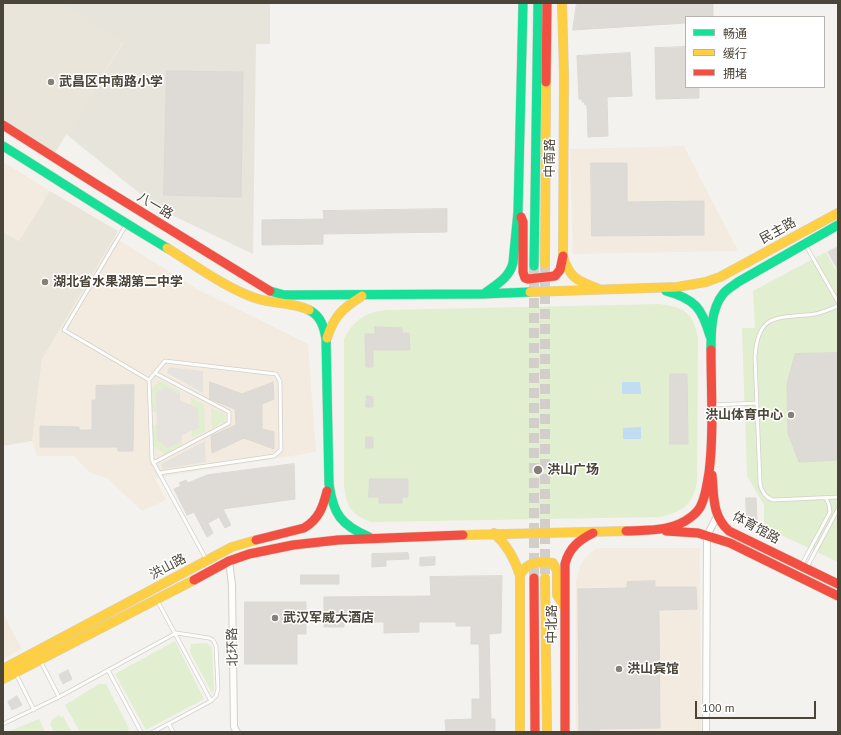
<!DOCTYPE html>
<meta charset="utf-8">
<style>
body{margin:0}
#map{position:relative;width:841px;height:735px;overflow:hidden;background:#f4f2ee;font-family:"PT Sans","Noto Sans SC",sans-serif}
canvas{display:block}
.frame{position:absolute;inset:0;border:4px solid #4b4439;pointer-events:none}
.legend{position:absolute;left:685px;top:16px;width:140px;height:72px;box-sizing:border-box;background:#fff;border:1px solid #b7b4b0;margin:0;padding:5px 7px;list-style:none;font-size:12px;color:#4b4439}
.legend li{display:flex;align-items:center;gap:8px;height:20px}
.legend b{width:20px;border:1px solid #b7b4b0}
.scale{position:absolute;left:695px;top:701px;width:121px;height:18px;box-sizing:border-box;border:2px solid #4b4439;border-top:0;padding-left:5px;font-size:12px;line-height:14px;white-space:nowrap;color:#4b4439;-webkit-text-stroke:3px #fff;paint-order:stroke}
</style>
<div id="map">
<canvas width="841" height="735"></canvas>
<div class="frame"></div>
<ul class="legend">
<li><b style="height:5px;background:#16e098"></b>畅通</li>
<li><b style="height:5px;background:#ffcf43"></b>缓行</li>
<li><b style="height:5px;background:#f24e42"></b>拥堵</li>
</ul>
<div class="scale">100 m</div>
</div>
<script>
const g = document.querySelector('canvas').getContext('2d');
g.lineJoin = 'round';
function paint(path, color) { g.fillStyle = color; g.fill(path, 'evenodd'); }
function stroke(path, color, width, dash) { g.strokeStyle = color; g.lineWidth = width; g.lineCap = dash ? 'butt' : 'round'; g.setLineDash(dash || []); g.stroke(path); }
function label(font, color, halo, rows, align = 'center') {
  g.font = font + ' "PT Sans","Noto Sans SC",sans-serif'; g.lineWidth = 3; g.setLineDash([]); g.textBaseline = 'middle'; g.strokeStyle = halo; g.fillStyle = color; for (const [text, x, y, turn = 0] of rows) {
    g.save(); g.translate(x, y); g.rotate((+turn || 0) * Math.PI / 180); g.textAlign = isNaN(turn) ? turn : align; if (halo) g.strokeText(text, 0, 0); g.fillText(text, 0, 0); g.restore();
  }
}
paint(new Path2D(`
 M58,3H270V44H256L253,254L159,209L66,134L123,43Z`), '#e7e4dc');
paint(new Path2D(`
 M684,146L738,251L573,254L570,149Z
 M3,162L50,191L19,241L3,232Z
 M114,237L197,289L308,344L316,452L155,478L166,500L142,511L108,479L90,473L74,456H37L32,441L42,359Z
 M602,548H700L701,732H576V582L580,566L586,557L595,549Z
 M3,613L22,649L3,659Z`), '#f3ebdf');
paint(new Path2D(`
 M3,3H58L123,42L55,153L3,121Z
 M50,191L118,231L42,359L32,441L3,446V232L19,241Z`), '#eae5da');
paint(new Path2D(`
 M826,252L835,269L838,267V562L764,527V505L747,476L742,328H755L753,291Z
 M660,304C686,308 692,312 698,337L697,482C692,506 684,511 660,517L371,522C350,514 346,506 344,484V339C354,319 367,311 390,310Z
 M160,381L180,391V395L166,388L156,393L157,412H152V389Z
 M191,398L204,405L205,431L192,437V431L199,427L198,408L191,404Z
 M211,408L225,414V421L212,428Z
 M152,425H157V440L168,448L182,440V445L166,454L153,446Z
 M175,641L204,699L146,730L115,674Z
 M207,643L212,648L214,690L212,693L190,652L191,644Z
 M99,684H106L129,728L127,732H80L65,705Z
 M59,715L60,717L63,716L71,731L54,732L50,724L52,722L51,720Z
 M39,719L45,732H7Z`), '#e1eecf');
paint(new Path2D(`
 M169,367L203,371V393L167,373Z
 M166,387L180,395V400L198,408L199,428L182,435V440L168,448L157,440L156,393Z
 M205,441L206,462L163,469L161,464Z`), '#e6e3df');
paint(new Path2D(`
 M622,382H640L641,394H622Z
 M641,427V439H623V428Z`), '#c0ddf1');
const building = new Path2D(`
 M577,3H713V17H686V23L573,30Z
 M686,47V87H699V98L656,99L655,48Z
 M630,53L632,96L607,97L608,136L588,137L587,105H585L584,102H582V99H579L577,56Z
 M167,71L243,72L241,197L164,195Z
 M591,163H627V202L704,201V235L592,236Z
 M447,209V232L323,234V244L262,245V220L324,219L323,211Z
 M838,247V270L828,252Z
 M375,327L402,328V333H409L410,350H373V367H366L365,334H375Z
 M838,353V460L799,462L788,433L787,384L795,354Z
 M670,374H687L688,444H670Z
 M210,382L242,394L273,382L274,399L262,404V429L274,432V449L244,438L212,453L211,436L236,425L235,409L210,399Z
 M134,385L133,451H118V447H40V426L79,427V430H92V400H96V386Z
 M367,396L373,397V407H366Z
 M366,437H373V448H366Z
 M294,464L295,499L223,509L231,525L225,528L219,517L208,523L213,533L207,537L194,512L187,515L174,489L181,486L179,483L186,480L188,483L207,475Z
 M370,479H408V497H402V503H379V497H369Z
 M746,498H756L757,520L747,521Z
 M408,553L409,559L386,560V566L372,567V554Z
 M435,557V565L420,566V558Z
 M301,575H339V584H301Z
 M502,576L501,633L489,634L491,719H495V732H446L445,720L472,719V699H480L479,644H471V626H456V622H419V632L384,633V622H344V627H324V597L431,596L430,577Z
 M655,581V587H696L697,609L659,610L660,728L599,729V732H579L578,589L627,588V582Z
 M245,602H306V634H297V664H245Z
 M68,670L72,679L63,684L59,675Z
 M17,696L22,705L12,710L8,702Z`);
paint(building, '#dedbd6');
stroke(building, '#dcd9d4', 1);
stroke(new Path2D(`
 M545,264V578
 M534,578V266`), '#d2cfca', 10, [10, 5]);
const lane = new Path2D(`
 M126,225L64,330L149,380L152,460L206,559
 M805,244L838,302
 M838,306C830,309 822,313 815,314C778,319 758,311 755,357L760,483C761,492 765,497 773,500L838,497
 M149,380L165,361L276,374L280,381L281,450L274,456L159,473
 M712,405L757,403
 M713,415L757,413
 M153,463L229,423V412L155,373
 M802,564L830,512L829,505L826,498
 M807,567L838,509
 M157,600L211,701
 M41,662L59,697
 M108,670L141,732
 M16,674L34,710
 M3,724L59,697L176,633L209,638L213,640L216,646L218,689L216,696L211,701L153,732
 M169,724L173,732`);
const street = new Path2D(`
 M229,561L232,585L234,727L237,732
 M706,732L707,536L717,516`);
const fast = new Path2D(`
 M3,146C58,180 111,215 167,248
 M534,266L538,3
 M270,291L284,295L483,294L530,292
 M666,291C695,299 702,308 710,336
 M485,293C497,284 509,278 513,263L518,212L523,3
 M309,310C321,316 324,327 326,339L329,484C333,514 341,525 369,537
 M711,350C711,332 711,309 723,294C727,289 733,286 738,282L838,225`);
const slow = new Path2D(`
 M562,3L564,76L563,256C569,277 577,281 597,288
 M167,248C195,265 224,287 255,298C273,304 292,302 309,310
 M545,264L546,82
 M530,292L677,287L706,282L720,277L838,213
 M327,338C334,316 343,308 362,296
 M494,533C507,545 515,559 520,576V732
 M463,535L626,531
 M520,576C525,562 540,561 553,563L557,571V595L565,608
 M545,578L547,732
 M3,669L232,547L256,540
 M3,679L194,580`);
const jam = new Path2D(`
 M546,82L547,3
 M3,125L96,184L270,291
 M521,217L523,222V272L525,278L528,279L555,276L560,270L563,256
 M712,475C714,496 712,516 729,531L838,584
 M626,531C648,530 672,532 691,517C695,514 700,509 702,503C706,494 707,483 709,473C714,433 711,391 711,350
 M666,531L698,533L730,543L838,596
 M256,540L304,528C319,519 323,507 327,491
 M534,578L535,732
 M194,580L229,561L249,554L293,545L338,540L463,535
 M565,732V564C569,548 579,540 593,533`);
stroke(lane, '#d2d0cb', 4.5);
stroke(street, '#d2d0cb', 8);
stroke(fast, '#d3cfc5', 10);
stroke(slow, '#d3cfc5', 10);
stroke(jam, '#d3cfc5', 10);
stroke(lane, '#fdfdfc', 3);
stroke(street, '#fdfdfc', 6);
stroke(fast, '#16e098', 9);
stroke(slow, '#ffcf43', 9);
stroke(jam, '#f24e42', 9);
for (const [x, y, r, color] of [
 [51,82,4,"#868178"],
 [45,282,4,"#868178"],
 [791,415,4,"#868178"],
 [538,470,5,"#868178"],
 [275,618,4,"#868178"],
 [619,669,4,"#868178"]
]) { const dot = new Path2D(); dot.arc(x, y, r, 0, 2 * Math.PI); g.fillStyle = color; g.fill(dot); stroke(dot, '#fff', 1.5); }
label('bold 13px', '#4b4439', '#fff', [
 ["武昌区中南路小学",59,82],
 ["湖北省水果湖第二中学",53,282],
 ["洪山体育中心",783,415,"right"],
 ["洪山广场",547,470],
 ["武汉军威大酒店",283,618],
 ["洪山宾馆",627,669]
], 'left');
label('13px', '#4b4439', '#fff', [
 ["中南路",550,158,-90],
 ["八一路",155,206,31],
 ["民主路",778,231,-29],
 ["体育馆路",756,528,29],
 ["洪山路",168,567,-28],
 ["中北路",552,624,-90],
 ["北环路",233,647,-91]
]);
</script>
